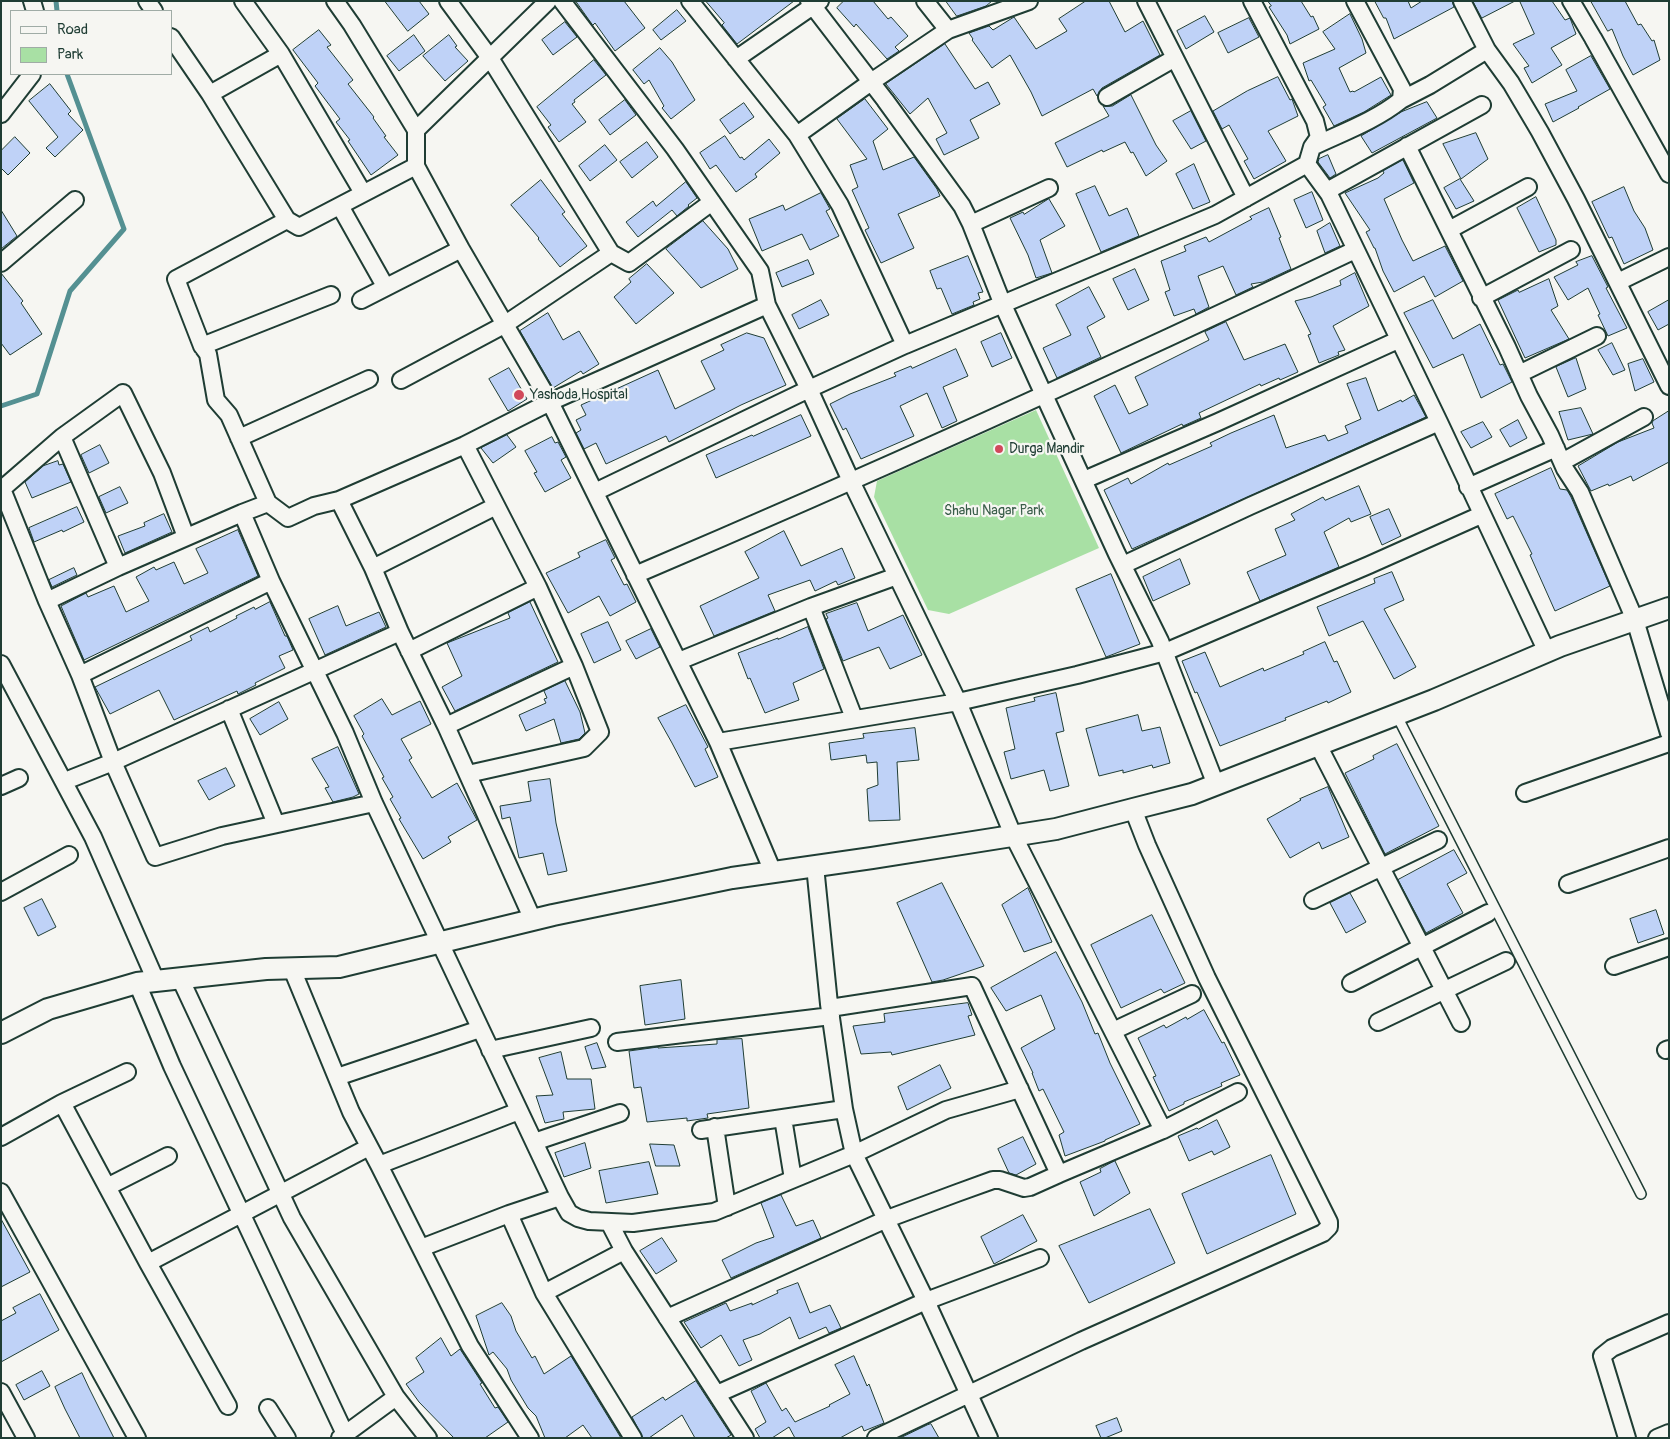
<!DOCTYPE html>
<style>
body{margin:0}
#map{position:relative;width:1670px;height:1439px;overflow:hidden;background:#f6f6f2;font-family:Pangolin,sans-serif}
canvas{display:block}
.frame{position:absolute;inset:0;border:2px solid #1f3d34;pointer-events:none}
.legend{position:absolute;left:10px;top:10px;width:162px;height:65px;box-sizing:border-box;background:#f6f6f2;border:1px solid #a0aca6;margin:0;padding:6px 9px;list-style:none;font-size:15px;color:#1f3d34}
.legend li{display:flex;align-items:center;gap:10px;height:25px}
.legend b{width:25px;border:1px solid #a0aca6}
</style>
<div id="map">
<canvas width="1670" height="1439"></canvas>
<div class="frame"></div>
<ul class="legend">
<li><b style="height:6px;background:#f6f6f2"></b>Road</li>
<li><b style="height:14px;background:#a8e0a4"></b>Park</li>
</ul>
</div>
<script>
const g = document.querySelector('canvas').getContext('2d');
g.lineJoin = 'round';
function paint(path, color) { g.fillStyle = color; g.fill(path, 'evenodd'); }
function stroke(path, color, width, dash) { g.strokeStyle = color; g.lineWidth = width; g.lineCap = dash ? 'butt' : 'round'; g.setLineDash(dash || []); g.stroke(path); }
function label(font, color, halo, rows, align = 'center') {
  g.font = font + ' Pangolin,sans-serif'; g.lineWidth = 4.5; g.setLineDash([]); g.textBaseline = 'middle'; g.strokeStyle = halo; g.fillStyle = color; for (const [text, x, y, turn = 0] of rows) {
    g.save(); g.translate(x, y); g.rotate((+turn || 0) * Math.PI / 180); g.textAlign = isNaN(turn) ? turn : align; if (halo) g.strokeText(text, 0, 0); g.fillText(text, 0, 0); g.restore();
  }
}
paint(new Path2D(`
 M1036,410L1099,548L949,614L928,610L874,497L877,481Z`), '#a8e0a4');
stroke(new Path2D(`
 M56,1L57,11
 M1,406L37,394L70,291L124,229L67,74`), '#549092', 5);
const building = new Path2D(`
 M385,1H419L429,14L408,31Z
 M576,1H624L645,28L615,51L595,23L593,25Z
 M706,1H794L737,44L722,25L724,23Z
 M844,1H873L888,19L891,17L908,36L895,47L899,51L887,59L856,24L854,27L837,8Z
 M946,1H992L986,6L957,16Z
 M1086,1H1109L1125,32L1143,21L1160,55L1102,88L1097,96L1093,89L1042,116L1031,92L1010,55L992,68L972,40L973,39L969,33L989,26L993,30L1014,17L1036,49L1067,31L1059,19Z
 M1268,1H1301L1311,17L1313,16L1319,29L1290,44L1287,35L1269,7L1271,6Z
 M1375,1H1408L1411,8L1422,1H1452L1454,7L1394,39L1386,18H1384Z
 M1473,1H1515L1482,18Z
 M1520,1H1552L1565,20L1570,18L1576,34L1551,48L1562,65L1532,83L1524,68L1529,66L1513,44L1534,34Z
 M1591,1H1625L1638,25L1641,24L1652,41L1654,40L1660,60L1633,75L1623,56L1612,29L1608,31Z
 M677,10L686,21L661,40L653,30Z
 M1350,14L1362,39L1366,53L1339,68L1350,92L1353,91L1354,92L1381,77L1391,95L1364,112L1334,126L1323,107L1326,105L1311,80L1309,81L1303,63L1335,49L1323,32Z
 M1205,16L1214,32L1186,49L1177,31Z
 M1249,18L1259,37L1228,53L1218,33Z
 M565,22L577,37L553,55L542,40Z
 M319,30L331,45L327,47L353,80L348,84L374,117L373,118L386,136L384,137L398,155L371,175L348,141L350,140L336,122L340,119L315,86L318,83L293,50Z
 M414,35L425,51L399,71L387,56Z
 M449,35L457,46L455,47L468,61L445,81L423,56Z
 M945,44L975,89L988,82L1000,104L970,120L979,138L944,155L936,139L947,133L928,98L910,114L886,84Z
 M660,48L672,62L695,100L671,119L662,108L664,106L649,80L644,84L633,70Z
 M1591,56L1610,89L1578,107L1579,108L1553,122L1545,104L1577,91L1566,70Z
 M594,60L606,75L574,100L575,102L572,104L586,122L559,142L548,127L551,125L537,107Z
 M1278,77L1290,100L1292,99L1298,116L1268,131L1286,161L1254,179L1244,161L1248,159L1229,125L1222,129L1213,111L1247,91Z
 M50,84L71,111L68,114L83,130L55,157L46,148L58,137L29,101Z
 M1131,95L1156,145L1167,161L1146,176L1133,152L1131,153L1125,142L1103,152L1102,150L1067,167L1055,143L1109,116L1103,106H1112Z
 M865,99L888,129L873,141L883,170L914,157L937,189L940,196L898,214L914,248L881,263L865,230L869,228L852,190L858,187L850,165L867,159L837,119Z
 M625,100L636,115L610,135L599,120Z
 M1427,102L1437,118L1372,153L1361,136L1401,112Z
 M744,103L754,117L730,134L720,120Z
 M1191,111L1206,141L1191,149L1173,121Z
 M1476,133L1488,159L1461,179L1443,144Z
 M725,136L740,158L742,157L744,160L769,139L780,153L755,174L757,177L736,192L716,165L710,169L700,153Z
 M15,137L30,153L8,175L1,168V151Z
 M647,142L658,157L632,178L620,162Z
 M605,145L617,160L590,181L579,166Z
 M1328,155L1336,174L1330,178L1318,162L1319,159Z
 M1403,160L1414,183L1384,199L1402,240L1413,261L1445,246L1463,281L1435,297L1424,276L1394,292L1383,271L1375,248H1374L1366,232L1370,230L1345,193L1378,178L1384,173L1383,171Z
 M1194,164L1210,202L1193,209L1176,174Z
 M1460,179L1474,201L1456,209L1444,188Z
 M541,180L565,212L562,214L587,246L560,267L538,239L539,238L511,205Z
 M686,182L697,198L688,205L689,206L677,216L672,210L638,237L626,222L653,201L656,206Z
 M1095,186L1109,216L1127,208L1139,236L1101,252L1076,194Z
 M1624,187L1634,211L1645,228L1653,250L1624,264L1612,237L1609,238L1592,202Z
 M1312,192L1323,220L1306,228L1294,200Z
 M821,193L830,209L826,211L839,236L810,250L802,234L762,251L749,219L783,205L785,210Z
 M1536,197L1556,240V245L1539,252L1517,208Z
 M1049,199L1065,226L1040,240L1052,273L1036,278L1028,255L1010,218L1023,212L1024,214Z
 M1269,208L1281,237L1279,238L1291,269L1263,282L1251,284L1253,287L1236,295L1223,266L1198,276L1209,307L1196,314L1194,309L1174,316L1165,292L1170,290L1161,261L1186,251L1184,246L1206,237L1209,242L1252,219L1250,217Z
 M1,210L17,236L1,249Z
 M703,221L728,249L738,269L701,288L666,249Z
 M1330,223L1340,246L1325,253L1317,231Z
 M968,256L983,292L978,293L980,299L973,302L974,305L952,314L941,288L937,289L930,271Z
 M1592,256L1608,287L1606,288L1627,328L1608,336L1598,315L1600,314L1588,288L1568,300L1554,277L1578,265L1576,262Z
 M808,260L814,274L782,287L776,273Z
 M647,264L674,293L636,324L614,297L631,282L629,279Z
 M1135,269L1149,300L1128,310L1113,279Z
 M1,273L23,301L21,303L42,334L10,355L1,343Z
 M1355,273L1369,306L1333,326L1345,350L1338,352L1339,355L1319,363L1308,335L1311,334L1295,301L1311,297L1341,285L1340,281Z
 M1549,279L1558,306L1551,310L1569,339L1525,358L1498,300L1518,290L1519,292Z
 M1089,287L1105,317L1087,327L1101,357L1057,378L1043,348L1071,335L1056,305Z
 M821,300L829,315L799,329L792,315Z
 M1433,300L1453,339L1480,324L1500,365L1503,364L1512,382L1481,398L1463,354L1433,368L1404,313Z
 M1669,300V324L1658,330L1648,312Z
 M548,313L563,340L579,331L599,364L583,374L581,371L553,388L520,331Z
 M1226,322L1244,360L1285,344L1298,372L1280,380L1279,378L1261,386L1260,384L1199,413L1201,418L1183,426L1182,424L1121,453L1094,396L1115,385L1129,414L1148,405L1135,377L1209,340L1205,332Z
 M747,333L764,338L786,385L741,405L669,442L666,436L606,464L596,443L584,449L576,433L581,430L576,420L586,415L581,405L658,370L675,409L715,389L701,361L724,350L721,345Z
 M1001,333L1012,358L992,367L981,342Z
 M1612,343L1625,370L1613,375L1598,350Z
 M956,349L968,376L943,387L957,421L942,428L927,393L900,406L914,436L861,459L846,428L843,430L830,404L850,394L896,376L894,373L911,366L912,368Z
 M1576,358L1586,389L1568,397L1556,367Z
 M1643,359L1654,382L1635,391L1628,364Z
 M509,368L527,399L508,411L489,379Z
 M1366,378L1378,411L1401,400L1402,402L1414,395L1426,417L1132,549L1104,490L1128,478L1131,484L1168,463L1169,465L1212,446L1210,443L1231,433L1274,415L1286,448L1325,435L1328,441L1348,433L1345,426L1361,419L1347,384Z
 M1581,408L1593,434L1568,440L1559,412Z
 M1669,411V462L1633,481L1631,476L1609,486L1608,484L1591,491L1578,466L1618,442L1654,428L1652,423L1653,421Z
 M801,415L811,436L716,478L706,455L752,435L753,436Z
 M1518,420L1527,438L1510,447L1500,430Z
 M1483,422L1492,437L1471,448L1461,432Z
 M507,435L516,447L493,463L481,448Z
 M552,437L555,443L558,442L566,457L561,460L571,478L545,492L534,473L537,472L525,451Z
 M100,445L109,463L89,473L81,455Z
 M58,461L59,465L63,464L71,482L32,498L25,482L43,466Z
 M1551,468L1560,489L1567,490L1571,497L1610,586L1555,611L1530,555L1532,554L1513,516L1507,519L1495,494Z
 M1359,486L1371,514L1351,522L1349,518L1324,532L1339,567L1260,601L1247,572L1286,555L1275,529L1295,520L1291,514L1323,497L1325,500Z
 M120,487L128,503L106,513L99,497Z
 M77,507L84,522L63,532L62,530L34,542L29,528Z
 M1389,509L1401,536L1382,545L1370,517Z
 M164,514L172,532L125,553L118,536L145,526L144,523Z
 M238,530L258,576L84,660L61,606L86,593L88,597L114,586L126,612L149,601L136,577L154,567L156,570L174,562L184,584L208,573L196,549Z
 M784,531L801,566L842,548L855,578L838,585L836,581L815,591L810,580L768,595L775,611L714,636L700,606L759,578L745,552Z
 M606,540L615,558L611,560L624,585L627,584L636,602L610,616L599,596L568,613L546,573L580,557L578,553Z
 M1180,559L1190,584L1153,601L1143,577Z
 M74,568L77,575L52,587L49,580Z
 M1392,572L1404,600L1384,609L1416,667L1394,679L1363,621L1329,636L1317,607L1375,583L1374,579Z
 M1111,574L1140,644L1106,657L1076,589Z
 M270,602L285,636H287L293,650L279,656L285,668L255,683L256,685L238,694L237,691L174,720L159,690L110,714L95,687L192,640L190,636L208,627L210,632L237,618L236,616L254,607L255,609Z
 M530,602L558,662L455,711L442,687L462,676L447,643L510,618L508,613Z
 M857,603L868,631L903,615L922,655L890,669L879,647L843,661L826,619L828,618L826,614Z
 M338,606L346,626L379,612L386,627L325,655L309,619Z
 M608,622L621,650L594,663L581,634Z
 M808,627L824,669L793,683L799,700L765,713L750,678L748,679L738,653L778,638V639Z
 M651,629L660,647L636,659L626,641Z
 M1325,642L1334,662L1337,661L1351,692L1328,703L1327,701L1285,718L1286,720L1220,746L1197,692L1195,693L1182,661L1205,652L1220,687L1263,668L1264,671L1304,654L1303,652Z
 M565,681L580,712L585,733L579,739L561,743L554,719L526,731L519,715L546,703L544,699L547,698L544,691Z
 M1056,693L1064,731L1056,733L1069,786L1050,791L1044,770L1011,779L1004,752L1015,749L1006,708L1035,701L1034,698Z
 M382,699L392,715L420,701L431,724L401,739L412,758L409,760L432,798L457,783L477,820L448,837L451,842L423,859L399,819L401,818L390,799L393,797L382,778L384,777L362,736L364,734L354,716Z
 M279,702L288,719L260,735L250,719Z
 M686,705L708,747L705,749L718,777L695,787L672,743L658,718Z
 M1138,715L1142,731L1160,727L1170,763L1153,768L1152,765L1123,773V770L1099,776L1086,729Z
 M915,728L919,760L897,762L900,820L869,821L867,789L878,785L877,762L867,763L866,755L831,760L829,743L864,738L863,734Z
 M1397,744L1439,826L1385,854L1345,773L1374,759L1373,756Z
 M338,747L359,794L353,797L333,802L325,788L329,787L312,759Z
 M226,768L235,786L209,800L198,781Z
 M550,779L556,823L567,871L548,875L543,853L519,858L510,817L502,819L500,806L531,801L528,782Z
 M1328,787L1349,837L1322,849L1319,842L1290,858L1267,819L1301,800L1300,799Z
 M1454,850L1467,873L1447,884L1463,913L1426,933L1398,880Z
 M942,883L984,966L943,980L932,982L897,903Z
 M1028,888L1052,942L1024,952L1002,905Z
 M1350,893L1366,922L1346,933L1330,903Z
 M42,899L56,927L38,936L24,908Z
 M1656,910L1664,934L1638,943L1630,919Z
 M1152,915L1185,983L1164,993L1161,989L1121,1008L1091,945Z
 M1056,952L1082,1002L1095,1034L1098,1033L1110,1063L1140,1124L1105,1140V1141L1065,1156L1059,1135L1064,1132L1043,1089L1039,1091L1032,1073H1033L1021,1048L1055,1029L1041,995L1006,1011L991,988Z
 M681,980L685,1019L645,1025L640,986Z
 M968,1003L972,1015L968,1016L975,1035L892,1055L891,1052L861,1054L853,1026L885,1022L884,1014Z
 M1204,1010L1222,1043L1224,1042L1240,1075L1221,1083L1222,1086L1184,1102V1104L1169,1111L1153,1077L1156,1076L1138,1038L1164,1025L1166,1028L1186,1017L1187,1019Z
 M742,1039L749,1108L707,1114L708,1118L687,1121V1118L647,1122L641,1087L634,1088L629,1051L658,1047V1048L717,1044V1040Z
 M597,1043L606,1067L592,1069L585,1047Z
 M561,1052L567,1079H591L595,1109L563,1112L564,1119L545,1123L536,1096L553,1095L539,1058Z
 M940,1065L951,1088L907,1110L898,1087Z
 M1217,1120L1230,1147L1214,1155L1212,1151L1189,1161L1178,1136L1197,1128L1198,1129Z
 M1023,1137L1036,1164L1016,1175L1009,1173L998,1149Z
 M585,1143L591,1168L564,1177L555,1153Z
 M650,1144L674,1145L680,1166H656Z
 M1271,1155L1296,1214L1207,1254L1182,1194Z
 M1115,1161L1130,1193L1094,1216L1080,1182L1101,1172L1100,1169Z
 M649,1162L658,1194L606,1203L599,1171Z
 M781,1195L796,1226L813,1220L821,1238L731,1278L722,1260L756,1243L774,1237L761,1203Z
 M1150,1209L1175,1263L1089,1303L1059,1246Z
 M1023,1215L1037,1241L994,1264L981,1237Z
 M1,1219L30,1272L1,1287Z
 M662,1238L677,1261L656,1274L640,1251Z
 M798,1283L810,1313L830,1305L841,1328L829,1333L826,1327L799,1339L790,1317L760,1334L743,1340L752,1360L739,1366L721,1335L701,1348L684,1322L726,1303L730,1311L752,1303V1305L778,1293L777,1291Z
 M40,1294L59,1330L1,1362V1321L16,1313L13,1308Z
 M502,1303L511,1316L516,1331L532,1358L535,1356L544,1374L571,1356L621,1438H592L583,1425L565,1438H545L536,1416L528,1408L511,1380L507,1369L493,1352L489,1355L476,1316Z
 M441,1338L451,1356L460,1349L482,1383L480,1384L495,1408L498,1407L508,1422L485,1438H454L419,1402L406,1384L424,1372L416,1358Z
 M854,1356L867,1386L869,1384L884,1423L864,1431L862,1426L840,1438H795L789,1427L772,1438H760L755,1429L766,1422L751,1391L766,1383L782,1411L786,1408L795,1422L830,1406L829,1405L850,1394L835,1365Z
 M42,1371L50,1386L24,1400L16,1385Z
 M82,1373L89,1388L114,1438H80L65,1409L55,1387Z
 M696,1381L731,1435L726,1438H695L682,1415L649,1438H643L632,1417L663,1397L665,1400Z
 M1117,1418L1122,1431L1105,1438H1101L1096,1426Z
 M931,1424L939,1438H900L927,1425Z`);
paint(building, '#bfd2f7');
stroke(building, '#1f3d34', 1);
const service = new Path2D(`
 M1396,714L1641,1194`);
const minor = new Path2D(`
 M32,1L35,11
 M147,1L154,11
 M243,1L281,54L210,94L287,220
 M335,1L352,25L416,130
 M448,1L490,58L611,253
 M562,1L675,149L760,271L767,305
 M690,1L797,135L840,205L905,345L809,389L851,481L958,702L1013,835L1163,1130L1059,1174L972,986L830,1008
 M809,1L885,100L962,206L971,224L1003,305L1044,395L1117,554L1160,641L1216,785
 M925,1L948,30L1029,1
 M1146,1L1246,198
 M1462,1L1487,50L1511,83L1540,132L1576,199L1669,386
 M1571,1L1593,38L1669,174
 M171,37L210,94
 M281,54L363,193
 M736,59L820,1
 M1107,97L1175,58
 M1401,100L1430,85L1487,50
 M1,114L32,74
 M797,135L871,82L948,30
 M1407,146L1507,347L1529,396L1550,435L1565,469L1580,492L1635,620L1669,733
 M1312,147C1341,133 1375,121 1401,100L1402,89L1355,1
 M1307,164L1329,194L1439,422L1547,652
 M416,166V130L548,1
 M1327,191L1482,105
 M340,206L385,286
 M971,224L1049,188
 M1449,230L1528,187
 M1,263L75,200
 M1618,282L1669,257
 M1481,298L1571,250
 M361,300L461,249
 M905,345L1215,215L1307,164L1312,147L1319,137L1315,121L1252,1
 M202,346L331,295
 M1519,374L1597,336
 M401,380L504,325L611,253L629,263L712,202
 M62,437L118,567
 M239,438L369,379
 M1562,462L1644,417
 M1084,480L1218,422L1398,340
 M1468,487L1556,448
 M595,492L809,389L767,305L550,402L718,742L773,872
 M268,503L229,415L216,400L208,354L202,346L176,279L287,220L299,227L416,166L461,249L550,402L465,445
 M242,513L268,503L288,518L314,506L339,500L373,568L400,632L446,726L574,666L538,587L465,445L339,500
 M186,537L162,473L123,393L62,437L2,489L47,601L80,675L113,762L155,857L222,836L374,803
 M1123,565L1250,506L1439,422
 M373,568L496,506
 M635,575C877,472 1117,363 1355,250
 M47,601L118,567L242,513L271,581
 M811,607L854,718
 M409,651L538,587
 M679,661L811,607L897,576
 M1,664L93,837L156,981
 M80,675L271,581L345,733L374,803L560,1197L509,1214
 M229,709L276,824
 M446,726L533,920
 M718,742L958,702L1077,675L1165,652L1369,565L1481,515
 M1318,745L1461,1023
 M468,774L584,748L600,732L574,666
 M65,781L113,762L400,632
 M1,786L19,778
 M1525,793L1669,743
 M815,866L829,1004L844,1109L854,1154L926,1301L989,1438
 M1568,884L1669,848
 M1,892L69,855
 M1313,900L1438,840
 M1614,966L1669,947
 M292,969L351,1112L379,1165L470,1346L530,1438
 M180,978L292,1218L396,1397L428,1438
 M137,983L172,1066L345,1434
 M1351,983L1488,913
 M1378,1022L1506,961
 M1113,1031L1192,994
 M617,1042L831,1016
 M490,1050L591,1028
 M1666,1050L1669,1049
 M337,1077L480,1029
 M62,1103L127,1072
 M783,1118L793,1179
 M715,1127L727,1207
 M701,1130L844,1109
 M1163,1130L1238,1092
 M1,1137L62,1103L148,1263L228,1406
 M534,1142L620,1113
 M379,1165L519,1111
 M107,1187L168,1156
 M1,1192L137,1438
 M560,1197L569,1213L578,1218L589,1221L633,1223L714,1212L854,1154L946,1110L1020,1089
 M609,1222L624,1251L745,1438
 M421,1248L509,1214L544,1293L633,1438
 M148,1263L369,1147
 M544,1293L624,1251
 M667,1318L887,1219L957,1193L993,1180H1000L1024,1188L1030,1187L1059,1174
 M1,1392L26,1438
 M717,1394L926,1301L1040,1258
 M268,1408L287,1438
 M340,1438L396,1397
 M876,1438L1081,1341L1323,1233L1329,1227V1222L1207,978L1147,845L1133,809
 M1627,1438L1602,1356L1612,1348L1669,1323
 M1657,1438L1669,1433`);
const tertiary = new Path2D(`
 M1,1033L48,1009L137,983L266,969L339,967L553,915L732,878L872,858L1056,829L1133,809L1192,794L1434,700L1560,646L1669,608`);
stroke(service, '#1f3d34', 12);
stroke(minor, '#1f3d34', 20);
stroke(tertiary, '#1f3d34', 24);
stroke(service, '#f6f6f2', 9);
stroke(minor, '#f6f6f2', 16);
stroke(tertiary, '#f6f6f2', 20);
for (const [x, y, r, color] of [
 [519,395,6,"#d1495b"],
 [999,449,5,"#d1495b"]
]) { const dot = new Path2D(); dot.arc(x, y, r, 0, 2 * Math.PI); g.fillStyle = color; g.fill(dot); stroke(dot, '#f6f6f2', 2); }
label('14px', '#1f3d34', '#f6f6f2', [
 ["Yashoda Hospital",530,395],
 ["Durga Mandir",1009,449]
], 'left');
label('14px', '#3a5e4a', '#f6f6f2', [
 ["Shahu Nagar Park",994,511]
]);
</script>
